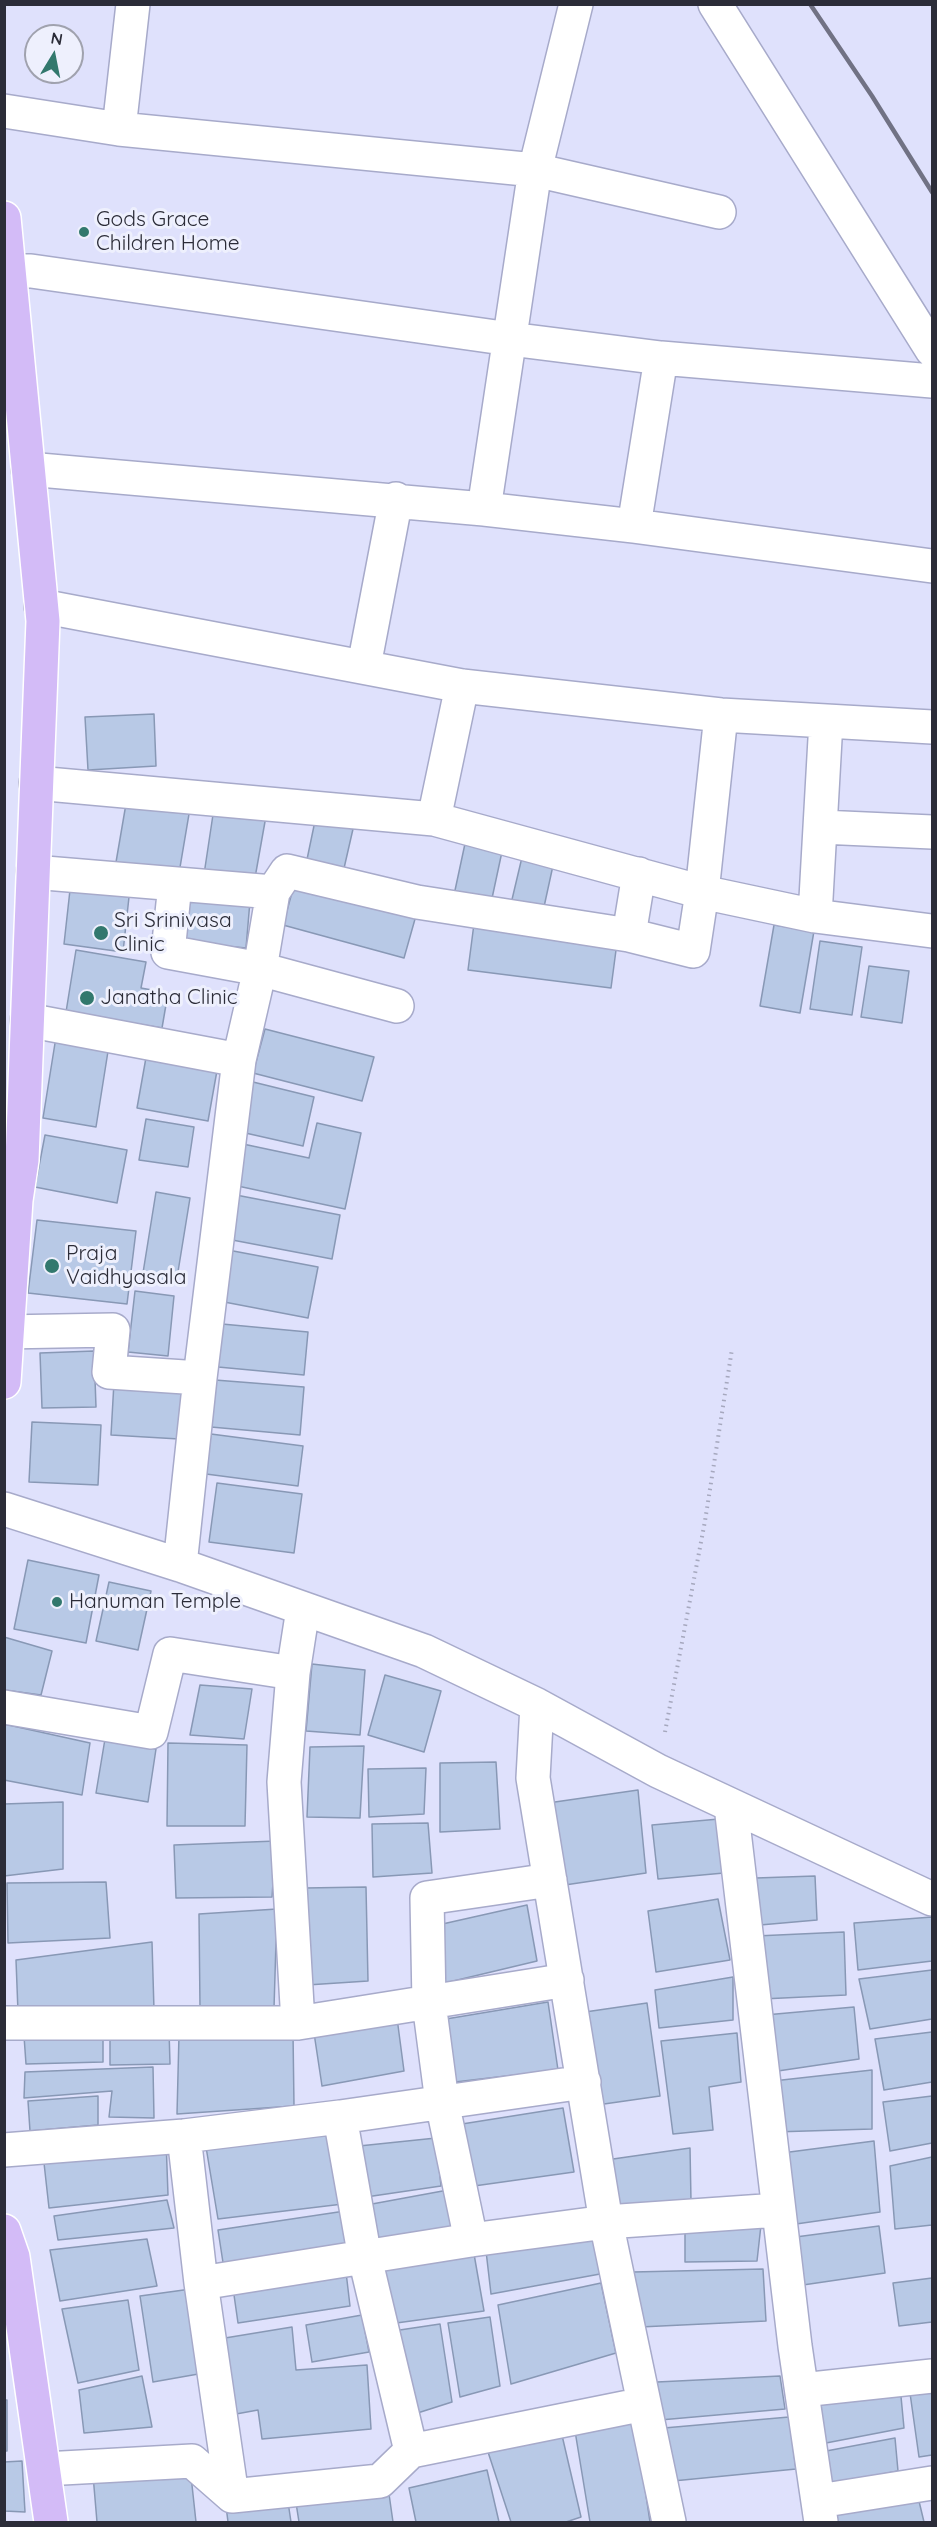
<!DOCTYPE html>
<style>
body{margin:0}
#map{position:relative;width:937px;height:2527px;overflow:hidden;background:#dfe1fc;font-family:Quicksand,sans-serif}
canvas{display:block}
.frame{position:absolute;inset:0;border:6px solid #2b2c38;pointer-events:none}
.north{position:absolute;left:24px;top:24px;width:60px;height:60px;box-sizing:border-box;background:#eef0fd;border:2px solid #a0a2ae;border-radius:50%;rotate:10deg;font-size:16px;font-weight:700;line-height:24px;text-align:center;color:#2b2c38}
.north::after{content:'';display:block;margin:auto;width:21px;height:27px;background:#32786d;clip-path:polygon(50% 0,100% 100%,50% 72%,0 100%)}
</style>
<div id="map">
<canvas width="937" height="2527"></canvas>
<div class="frame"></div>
<div class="north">N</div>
</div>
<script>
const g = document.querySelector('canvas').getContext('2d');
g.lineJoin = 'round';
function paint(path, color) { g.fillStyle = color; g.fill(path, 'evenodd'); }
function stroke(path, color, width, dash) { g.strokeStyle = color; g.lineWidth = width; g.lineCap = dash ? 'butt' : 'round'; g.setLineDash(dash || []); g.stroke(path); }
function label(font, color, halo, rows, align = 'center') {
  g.font = font + ' Quicksand,sans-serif'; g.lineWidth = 6; g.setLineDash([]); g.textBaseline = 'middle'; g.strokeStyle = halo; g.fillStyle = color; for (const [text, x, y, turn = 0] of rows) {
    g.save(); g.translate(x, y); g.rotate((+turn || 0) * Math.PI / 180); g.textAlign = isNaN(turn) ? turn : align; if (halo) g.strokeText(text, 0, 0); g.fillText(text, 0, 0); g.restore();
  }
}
const building = new Path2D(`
 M154,714L156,766L88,770L85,717Z
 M127,798L190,808L178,879L115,868Z
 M214,808L266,816L253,889L203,881Z
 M315,821L353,829L342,877L305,869Z
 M466,839L503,847L491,903L454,895Z
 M523,853L554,861L542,916L510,908Z
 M296,878L417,912L404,958L283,925Z
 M70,890L129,897L123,952L64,944Z
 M187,895L250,901L246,948L183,942Z
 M475,916L618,935L611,988L468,970Z
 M774,925L814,931L800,1013L760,1006Z
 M820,941L862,947L852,1015L810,1009Z
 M76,950L146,962L141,988L168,993L162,1028L66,1012Z
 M869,966L909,971L902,1023L861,1017Z
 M265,1029L374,1057L362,1101L253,1073Z
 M56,1037L109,1045L96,1127L43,1118Z
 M147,1052L218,1065L208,1121L137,1108Z
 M253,1082L314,1097L303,1146L241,1132Z
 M146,1119L194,1127L188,1167L139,1160Z
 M317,1123L361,1133L345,1209L233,1185L243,1144L309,1158Z
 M45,1135L127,1150L117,1203L35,1187Z
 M156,1192L190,1198L176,1284L142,1279Z
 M236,1195L340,1215L332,1259L227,1239Z
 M37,1220L136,1231L127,1304L28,1293Z
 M228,1250L318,1267L308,1318L219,1301Z
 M135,1291L174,1296L168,1356L128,1352Z
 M222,1324L308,1332L304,1375L218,1367Z
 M94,1351L96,1407L42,1408L40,1353Z
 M215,1380L304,1387L300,1435L211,1427Z
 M114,1382L182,1386L179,1439L111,1435Z
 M32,1422L101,1425L98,1485L29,1482Z
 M211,1434L303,1446L298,1486L206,1474Z
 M217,1483L302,1494L294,1553L209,1542Z
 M28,1560L99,1575L86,1643L14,1629Z
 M109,1582L151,1591L138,1650L96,1641Z
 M4,1637L52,1651L41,1695L4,1690Z
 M312,1664L365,1670L360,1735L306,1731Z
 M385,1675L441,1691L424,1752L368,1735Z
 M200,1685L252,1689L244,1739L190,1735Z
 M4,1724L90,1743L82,1795L4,1780Z
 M105,1739L156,1749L148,1802L96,1793Z
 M168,1743L247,1745L245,1826H167Z
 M364,1746L360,1818L307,1817L310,1747Z
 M496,1762L500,1829L440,1832V1763Z
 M426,1768L424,1814L369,1817L368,1769Z
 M638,1790L646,1873L558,1886L548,1803Z
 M63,1802V1869L4,1876V1804Z
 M719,1819L724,1873L658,1879L652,1825Z
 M428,1823L432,1873L373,1877L372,1824Z
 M276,1841L272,1897L176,1898L174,1845Z
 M815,1876L817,1920L760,1925L756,1878Z
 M106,1882L110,1938L8,1943L7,1883Z
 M366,1887L368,1981L307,1985L305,1888Z
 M718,1899L730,1960L656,1972L648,1911Z
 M527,1905L537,1961L445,1983L438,1925Z
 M277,1909L274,2008H200L199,1914Z
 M932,1917V1961L858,1970L854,1923Z
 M844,1932L846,1995L762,1999L756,1936Z
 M152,1942L154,2010L18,2012L16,1960Z
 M932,1970V2019L870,2029L859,1979Z
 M733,1977V2020L659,2028L655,1990Z
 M548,2002L558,2070L455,2082L446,2019Z
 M647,2003L660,2096L597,2105L585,2012Z
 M854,2007L859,2059L771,2072L765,2015Z
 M397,2018L404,2071L322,2086L314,2033Z
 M169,2030L170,2064L110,2065V2032Z
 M932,2032V2082L884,2090L875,2039Z
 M293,2033L294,2106L177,2114L179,2035Z
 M737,2033L741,2082L709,2087L713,2130L673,2134L661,2041Z
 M103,2034V2062L26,2064L24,2036Z
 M153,2067L154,2118L109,2117L112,2091L24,2098L25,2072Z
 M872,2070V2129L774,2132L773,2081Z
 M98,2096V2125L30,2131L28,2101Z
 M932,2096V2143L890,2151L883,2102Z
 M563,2108L574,2172L474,2186L462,2124Z
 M329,2131L343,2204L218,2219L206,2147Z
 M436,2138L441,2186L366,2197L359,2146Z
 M166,2140L168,2195L49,2208L43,2154Z
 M874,2141L880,2212L789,2225L782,2153Z
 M690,2148L691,2201L617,2206L613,2159Z
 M932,2157V2225L895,2229L890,2166Z
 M448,2190L456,2230L377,2243L372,2204Z
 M167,2200L174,2228L58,2240L54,2216Z
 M345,2211L350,2246L224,2269L218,2230Z
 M685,2225H761L757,2261L685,2262Z
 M879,2226L885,2273L796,2286L788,2238Z
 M594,2231L600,2274L491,2294L486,2251Z
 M147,2239L157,2286L60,2301L50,2250Z
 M474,2254L484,2311L389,2324L379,2267Z
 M763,2269L766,2321L640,2327L633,2272Z
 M346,2272L350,2306L238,2323L233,2288Z
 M932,2278V2322L899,2326L893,2283Z
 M601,2283L616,2353L511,2384L498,2305Z
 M191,2289L204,2373L153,2382L140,2296Z
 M128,2300L139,2370L78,2383L62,2309Z
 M362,2315L369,2352L312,2362L306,2325Z
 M490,2317L500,2386L460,2397L448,2323Z
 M440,2324L452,2402L405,2417L393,2331Z
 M292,2327L296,2370L367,2365L371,2429L262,2439L258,2410L236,2414L225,2338Z
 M142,2376L152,2427L84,2433L79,2390Z
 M780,2376L785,2409L660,2420L657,2382Z
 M932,2385V2455L919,2457L909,2386Z
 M900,2386L904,2428L826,2443L817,2399Z
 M4,2400H7V2451H4Z
 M789,2417L796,2469L673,2481L664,2428Z
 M635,2422L650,2522H590L575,2431Z
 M561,2431L581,2517L566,2522H511L488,2452Z
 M895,2438L898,2471L826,2485L821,2452Z
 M22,2461L25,2512L4,2511V2462Z
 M487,2470L499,2522H416L409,2488Z
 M93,2475L191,2476L196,2522H97Z
 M389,2494L393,2522H299L296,2503Z
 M918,2497L924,2522H831L829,2511Z
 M288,2502L291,2522H228L226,2506Z`);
paint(building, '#b8c9e6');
stroke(building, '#8898b5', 1.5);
const minor = new Path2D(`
 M715,4L932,350
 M4,111L119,129L535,170L719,212
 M119,129L133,4
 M10,271H31L510,339L661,358L932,381
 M28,469L484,509L634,526L932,566
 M484,509L535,170L576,4
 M634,526L661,358
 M41,606L462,686L721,715L932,727
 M364,666L396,499
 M36,783L434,819L702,892L815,916L932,931
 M434,819L462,686
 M821,827L932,832
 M33,872L273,892L287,871L417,902L629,935L693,951L702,892L721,715
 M175,884L168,952L260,969L397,1006
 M815,916L826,721
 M629,935L639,874
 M27,1020L239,1060
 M4,1332L113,1330L109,1372L200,1378
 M4,1509L180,1565L424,1651L537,1705L658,1771L932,1899
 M180,1565L200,1378L239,1060L260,969L273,892
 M537,1705L533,1778L606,2222L669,2522
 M4,1707L151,1732L170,1654L293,1673
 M731,1806L795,2346L821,2522
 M4,2023H298L567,1980
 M298,2023L284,1782L293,1673L303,1609
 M340,2117L584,2082
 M184,2136L201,2283L232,2496
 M4,2150L184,2136L340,2117L365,2258L411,2451
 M471,2240L442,2102L429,2003L427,1898L550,1880
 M201,2283L471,2240L606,2222L778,2210
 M802,2390L932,2376
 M44,2469L192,2461L232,2496L380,2481L411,2451L644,2404
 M819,2501L932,2483`);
const primary = new Path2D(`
 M4,218L43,621L22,1160L16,1200L4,1382
 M4,2231L13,2257L51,2522`);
stroke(minor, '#a7aaca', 36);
stroke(primary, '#fff', 36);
stroke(new Path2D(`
 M665,1732L705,1521L732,1349`), '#a6a8be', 4, [1.5, 4.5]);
stroke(minor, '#fff', 33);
stroke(primary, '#d3bbf7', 33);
stroke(new Path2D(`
 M810,4L872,96L932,192`), '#717284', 4.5);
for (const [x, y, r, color] of [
 [84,232,6,"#32786d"],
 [101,933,8,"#32786d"],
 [87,998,8,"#32786d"],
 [52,1266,8,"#32786d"],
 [57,1602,6,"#32786d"]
]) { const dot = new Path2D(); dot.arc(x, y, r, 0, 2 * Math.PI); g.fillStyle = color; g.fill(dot); stroke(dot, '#eef0fd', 2); }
label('21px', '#2b2c38', '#eef0fd', [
 ["Gods Grace",96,220],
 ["Children Home",96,244],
 ["Sri Srinivasa",114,921],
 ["Clinic",114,945],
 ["Janatha Clinic",100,998],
 ["Praja",66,1254],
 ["Vaidhyasala",66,1278],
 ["Hanuman Temple",69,1602]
], 'left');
</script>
